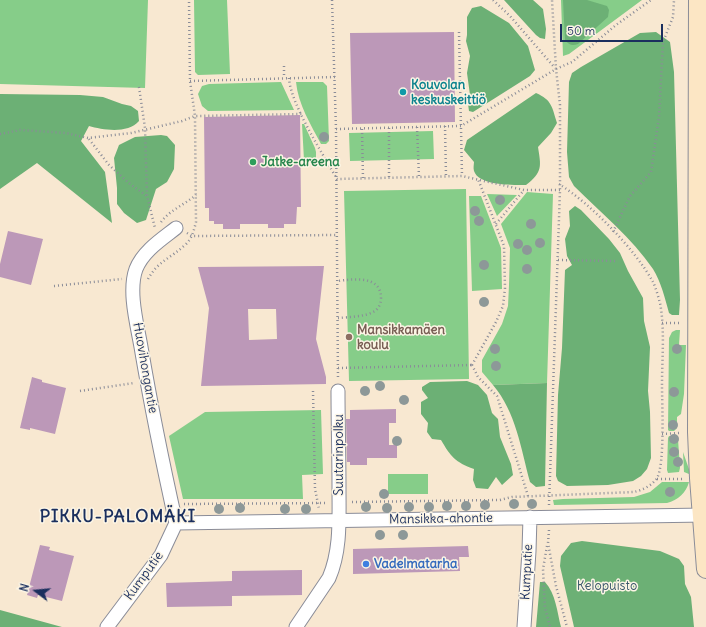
<!DOCTYPE html>
<meta charset="utf-8">
<style>
body{margin:0}
#map{position:relative;width:706px;height:627px;overflow:hidden;background:#f8e8d1;font-family:Delius,sans-serif}
canvas{display:block}
.north{position:absolute;left:16px;top:571px;width:40px;height:40px;-webkit-text-stroke:3px #fcf5e5;paint-order:stroke;rotate:286deg;font-size:11px;font-weight:700;line-height:16px;text-align:center;color:#1b2f5e}
.north::after{content:'';display:block;margin:auto;width:14px;height:18px;background:#1b2f5e;clip-path:polygon(50% 0,100% 100%,50% 72%,0 100%)}
.scale{position:absolute;left:560px;top:24px;width:103px;height:18px;box-sizing:border-box;border:2px solid #1b2f5e;border-top:0;padding-left:5px;font-size:12px;line-height:14px;white-space:nowrap;color:#1b2f5e;-webkit-text-stroke:3px #fcf5e5;paint-order:stroke}
</style>
<div id="map">
<canvas width="706" height="627"></canvas>
<div class="north">N</div>
<div class="scale">50 m</div>
</div>
<script>
const g = document.querySelector('canvas').getContext('2d');
g.lineJoin = 'round';
function paint(path, color) { g.fillStyle = color; g.fill(path, 'evenodd'); }
function stroke(path, color, width, dash) { g.strokeStyle = color; g.lineWidth = width; g.lineCap = dash ? 'butt' : 'round'; g.setLineDash(dash || []); g.stroke(path); }
function label(font, color, halo, rows, align = 'center') {
  g.font = font + ' Delius,sans-serif'; g.lineWidth = 3; g.setLineDash([]); g.textBaseline = 'middle'; g.strokeStyle = halo; g.fillStyle = color; for (const [text, x, y, turn = 0] of rows) {
    g.save(); g.translate(x, y); g.rotate((+turn || 0) * Math.PI / 180); g.textAlign = isNaN(turn) ? turn : align; if (halo) g.strokeText(text, 0, 0); g.fillText(text, 0, 0); g.restore();
  }
}
paint(new Path2D(`
 M0,0H148L145,88L0,84Z
 M194,0H227L230,74L198,75L195,72Z
 M561,0H642L569,54L563,56Z
 M281,82L294,110L208,111L202,106L198,94L202,86L209,84Z
 M296,82H323L327,86L329,141L326,144H321C311,125 298,104 296,82Z
 M302,124H304L315,148L316,152V160H304Z
 M433,131L434,159L350,161L349,133Z
 M466,189L469,379L349,381L344,191Z
 M527,192L553,194L547,383L493,385L482,372V360L502,324L508,306L509,285L510,248L501,224Z
 M487,194L517,195L497,216Z
 M469,196H481L501,248L502,289L472,291Z
 M676,330H680L679,345H686L684,394L681,414L677,417V428L674,431H669L668,430L669,338L672,332Z
 M321,410L323,474L302,475L303,499H183L169,436L205,412Z
 M669,436L677,437L678,439L680,468L679,472L668,473L667,470L668,438Z
 M683,452L690,472L689,474L684,472Z
 M388,474H428V494H388Z
 M662,482H689C686,493 678,500 667,503L554,505L553,500L563,499L634,497L650,492Z`), '#86cd89');
paint(new Path2D(`
 M504,0H533L543,9L546,29L545,39L540,38L536,35Z
 M563,0H587L607,6L609,10L608,17L578,44C572,46 569,45 565,40Z
 M481,6L509,23L528,46L535,70L530,76L473,112L469,111L468,104L470,95L467,73L470,56L466,41L467,35V17L472,8Z
 M656,32L670,42L674,72L680,300L679,315H672L669,313C665,298 661,282 653,269C632,238 601,213 574,186L569,177L567,152L569,82L572,73L581,67L640,33Z
 M536,93C552,100 552,107 557,123L551,133L538,147C541,166 543,172 526,185C513,185 479,186 474,171C473,168 474,164 474,162L464,150L467,140Z
 M0,94L80,95L103,97L122,104L131,106L138,111L139,121C128,134 103,130 89,126L81,141L105,172L112,223L37,163L0,189Z
 M161,135L167,136L175,145L174,169L167,182L156,189L146,220L137,223L124,213L117,204V188L114,158L119,145L135,137Z
 M575,206L581,210L609,239L620,253L628,271L643,298L644,321L650,347L648,391L650,412L651,458L647,469L641,476L633,481L608,485L567,486L558,481L556,476L558,395L562,348L565,270L572,265L567,256L565,239L570,226L569,211Z
 M467,381L478,385L487,395L492,413L498,419L500,437L511,464L513,475L502,485L496,477L488,489L476,488L473,480L474,469C455,462 451,457 441,440L432,439L427,432L428,423L421,414V402L428,398L422,390V387L430,382Z
 M547,383L545,486L536,487L530,482C521,449 516,412 493,385Z
 M582,541L660,551L679,559L684,566L685,584L691,597L694,627H574L560,566L561,556L571,543Z
 M540,582H545C556,594 557,612 561,627H536Z
 M0,610L62,627H0Z`), '#6cb075');
paint(new Path2D(`
 M454,32L455,122L352,124L350,33Z
 M300,115L301,207H297L296,224H284V228H268V224H240V229H223V224H214V221H209V208H205L204,117Z
 M8,231L43,239L31,285L0,277V264Z
 M324,266L316,339L326,377V384L201,386L209,308L198,267ZM248,309H276L277,339L249,340Z
 M32,377L42,380V382L66,388L55,434L30,428V430L20,428Z
 M396,409V423H389V445H397V458H367V465H350V462H347L346,419H350V410Z
 M40,545L50,547L49,550L74,556L62,601L38,595L37,598L27,595Z
 M468,546L469,557H459L460,571L353,574V549Z
 M302,570V595L232,596V606L167,607L166,583L232,581V571Z`), '#bc98b8');
const street = new Path2D(`
 M176,228C162,239 143,251 136,269C128,291 137,324 141,347C151,406 163,465 176,523
 M176,523L706,515
 M107,627L161,555L176,523
 M296,627L329,578C341,550 339,519 339,488C339,456 338,423 338,391
 M524,627L529,551L530,517`);
const secondary = new Path2D(`
 M698,0L697,432L699,478L706,569`);
stroke(street, '#8a8c98', 15);
stroke(secondary, '#8a8c98', 20);
stroke(new Path2D(`
 M332,0L336,129L338,380
 M493,0L510,16L555,68
 M459,32L462,176
 M284,66V78
 M289,78C290,103 324,156 337,179L462,176L524,190H560
 M190,81L335,77
 M139,87L145,128L147,196L155,228
 M445,126L446,176
 M417,127L419,177
 M389,128V178
 M336,129L461,126L556,69L572,62L616,25L651,0
 M362,129L363,179
 M0,134L20,130L66,133L88,138L131,133L182,121L195,116L302,114
 M89,139L109,165L130,184L147,196
 M161,222C170,210 184,205 196,195
 M496,224L524,190
 M613,232L630,196L651,172L659,117L663,42L673,17L674,0
 M187,233L192,236L338,235
 M558,260L617,261
 M148,279C158,261 171,258 185,245C192,239 194,230 196,222L195,116L190,81L189,0
 M54,286L122,279
 M338,318C349,317 365,317 375,311C379,308 381,303 381,298C381,275 353,279 338,281
 M662,323H680
 M472,365L496,322L503,306L505,288L504,246L478,179
 M472,365L478,377L497,396L528,496
 M338,368L472,365
 M80,391L134,383
 M313,391L315,489L319,509
 M662,434L680,433
 M657,479H684
 M352,502L500,500L512,497L634,492C642,490 652,486 657,478C665,464 662,404 662,385C662,358 665,329 660,303C658,296 656,288 653,282C635,249 591,204 559,184
 M184,504L327,503
 M549,505L560,190V105L556,69L552,0
 M549,530L548,543L556,586L567,627
 M547,546L543,569L545,608L550,627`), '#8a8c98', 2.5, [1, 3]);
stroke(street, '#fff', 13);
stroke(secondary, '#fce6c4', 18);
g.fillStyle = '#8d9898';
for (const [x, y] of [
 [324,137],
 [500,200],
 [475,211],
 [479,221],
 [531,224],
 [540,243],
 [518,244],
 [527,250],
 [484,265],
 [527,269],
 [484,302],
 [495,349],
 [677,349],
 [496,366],
 [380,386],
 [365,391],
 [674,392],
 [404,400],
 [673,425],
 [674,439],
 [397,441],
 [674,452],
 [678,462],
 [670,492],
 [384,494],
 [514,504],
 [532,504],
 [485,505],
 [447,506],
 [466,506],
 [366,507],
 [409,507],
 [429,507],
 [240,508],
 [387,508],
 [219,509],
 [285,509],
 [306,509],
 [380,535],
 [403,535]
]) { g.beginPath(); g.arc(x, y, 5, 0, 2 * Math.PI); g.fill(); }
for (const [x, y, r, color] of [
 [403,92,4,"#0f9aa8"],
 [253,162,4,"#2e9e5b"],
 [349,337,4,"#8d6e63"],
 [366,564,4,"#3f7fe0"]
]) { const dot = new Path2D(); dot.arc(x, y, r, 0, 2 * Math.PI); g.fillStyle = color; g.fill(dot); stroke(dot, '#fcf5e5', 1.5); }
label('bold 13px', '#0d838f', '#fcf5e5', [
 ["Kouvolan",411,85],
 ["keskuskeittiö",411,100]
], 'left');
label('bold 13px', '#27864d', '#fcf5e5', [
 ["Jatke-areena",261,162]
], 'left');
label('bold 13px', '#785e54', '#fcf5e5', [
 ["Mansikkamäen",357,330],
 ["koulu",357,345]
], 'left');
label('13px', '#1b2f5e', '#fcf5e5', [
 ["Huovihongantie",145,368,80],
 ["Suutarinpolku",339,455,-90],
 ["Mansikka-ahontie",441,519,-1],
 ["Kumputie",527,572,-87],
 ["Kumputie",144,576,-54]
]);
label('bold 13px', '#366cbe', '#fcf5e5', [
 ["Vadelmatarha",374,564]
], 'left');
label('13px', '#365669', '#fcf5e5', [
 ["Kelopuisto",607,586]
]);
g.letterSpacing = '1px';
label('bold 17px', '#1b2f5e', '#fcf5e5', [
 ["PIKKU-PALOMÄKI",118,517]
]);
g.letterSpacing = '0px';
</script>
